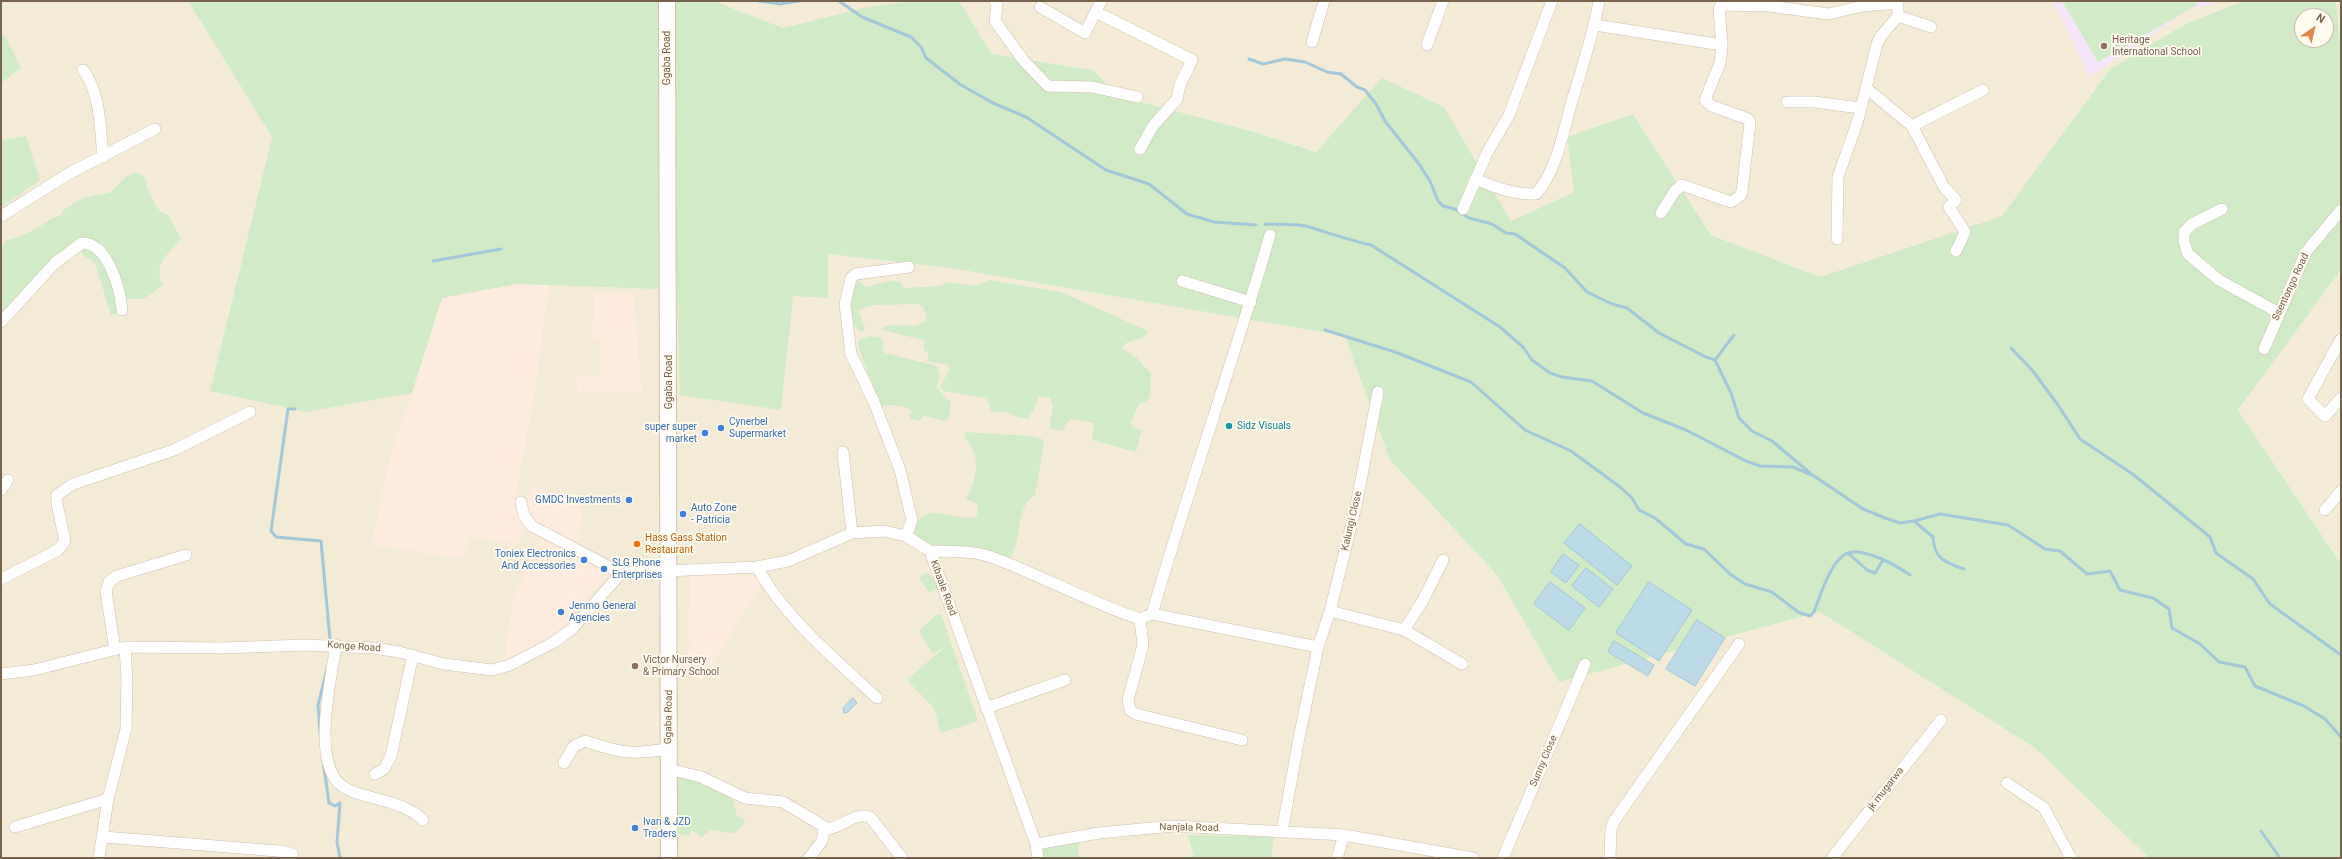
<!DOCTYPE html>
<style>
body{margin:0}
#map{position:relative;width:2342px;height:859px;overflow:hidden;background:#fdf8e9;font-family:Roboto,sans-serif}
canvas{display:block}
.frame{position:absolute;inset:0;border:2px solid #77624c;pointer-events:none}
.north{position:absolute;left:2294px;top:8px;width:40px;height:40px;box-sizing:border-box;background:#fffbef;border:1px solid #c9beae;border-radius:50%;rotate:34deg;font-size:11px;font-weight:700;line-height:16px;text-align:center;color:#77624c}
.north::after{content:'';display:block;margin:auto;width:14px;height:18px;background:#e6874e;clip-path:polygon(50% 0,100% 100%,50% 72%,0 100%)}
</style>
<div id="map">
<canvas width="2342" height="859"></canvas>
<div class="frame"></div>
<div class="north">N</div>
</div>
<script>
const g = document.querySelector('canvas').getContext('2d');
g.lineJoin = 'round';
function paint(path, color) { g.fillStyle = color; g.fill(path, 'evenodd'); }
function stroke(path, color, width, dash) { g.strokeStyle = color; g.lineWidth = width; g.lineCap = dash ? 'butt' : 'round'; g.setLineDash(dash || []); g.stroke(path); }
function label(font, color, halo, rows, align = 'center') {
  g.font = font + ' Roboto,sans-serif'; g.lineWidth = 3.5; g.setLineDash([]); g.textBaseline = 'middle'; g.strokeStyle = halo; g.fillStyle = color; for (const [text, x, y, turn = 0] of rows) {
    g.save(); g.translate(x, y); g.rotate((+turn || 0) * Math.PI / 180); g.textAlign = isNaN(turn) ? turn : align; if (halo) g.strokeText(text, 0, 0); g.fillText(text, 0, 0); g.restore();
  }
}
paint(new Path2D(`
 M1,1H188L272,137L210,391L412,393L442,298L517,284L688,124L828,254L950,268L1346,336L1390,460L1497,575L1559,682L1820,612L2035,748L2149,858H1Z
 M714,1H912L867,7L783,28Z
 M959,1H2244L2187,23L2110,69L2002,216L1820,277L1711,235L1633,114L1574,192L1511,221L1444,107L1317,152L1255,132L1119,96L1093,70L992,54Z
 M2336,1H2341V53Z
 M2341,270V564L2238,410Z`), '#f4ebd7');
paint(new Path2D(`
 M517,284L549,285L534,397L514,505L526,526L519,544L470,538L462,559L372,544L392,447L412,393L442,298Z
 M595,293H633L642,391L577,392V376H600L601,339L592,338Z
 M529,487L583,499L578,546L541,529L527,510Z
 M544,536L612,570L553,637L504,661L512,604L530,558Z
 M691,572L756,576L762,585L701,681L680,673L691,644L687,641Z`), '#fdebdd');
paint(new Path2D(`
 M2051,1H2221L2186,11L2089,77L2061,16Z`), '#f5e5f9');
paint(new Path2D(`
 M188,1H714L783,28L867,7L912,1H959L992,54L1093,70L1119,96L1255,132L1316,152L1382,78L1444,107L1511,221L1574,192L1567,137L1633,114L1711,235L1820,277L2002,216L2110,69L2187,23L2244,1H2336L2341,53V270L2238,410L2341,564V858H2149L2035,748L1820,612L1559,682L1497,575L1390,460L1345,336L950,268L828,254V298L793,296L781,410L680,395L674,199L658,289L517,284L442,298L412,393L306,412L210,391L272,137ZM2302,16H2326V40H2302Z
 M2062,1H2194L2197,5L2098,62Z
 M4,34L21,68L1,83V36Z
 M26,136L40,180L1,207V140Z
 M136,172L145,178L148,190L155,204L160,211L169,216L181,239C168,255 152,264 163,285L144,299H127L128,313L111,315L95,263L83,255L76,239L1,314V248L7,240C30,237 43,221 63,214L62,211L83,198L111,192L126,177Z
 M894,280L902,283L904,288L940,286L947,282L974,286L990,280L1061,292L1146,330L1147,334L1142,338L1126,343L1122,348L1137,358L1151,374L1150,396L1146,402L1139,404L1131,422L1133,427L1142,430L1136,452L1092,440L1094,423L1071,419L1066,423L1063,431L1049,429L1053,406L1050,398L1038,396L1036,405L1028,419L1013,416L1010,413L991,411L989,403L985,398L944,391L940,387L949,370L948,365L927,361L929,353L924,350V340L885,331L882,328C896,319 915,334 927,318L923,306L918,304L874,305L858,310L865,327L864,331H859C846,317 849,301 854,284L859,282L866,287Z
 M869,336L879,337L883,340V350L885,353L937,366L940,375L937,388L951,403L949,416L946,421L924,416L919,421L911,419L909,415L912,410C904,406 889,403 881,407L858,347L859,340Z
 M965,432L1031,436L1042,439L1044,444L1035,495C1014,507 1023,541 1010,558C982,552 933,554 914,533C919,496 956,523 977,517L978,504L966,499C977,478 982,457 965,438Z
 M928,572L938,587L929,593L919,578Z
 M941,614L978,721L941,733L934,708L907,680L947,645L933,654L919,631L936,615Z
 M679,774L727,793L733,800L737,816L743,818L745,823C734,839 725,831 711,830L700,838L699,834L692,831L688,836L672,833V775Z
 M1188,835L1274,837L1271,858H1194Z
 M1078,839L1079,858H1041L1039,848Z`), '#d0ebc6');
const water = new Path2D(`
 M1580,524L1632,566L1617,585L1564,543Z
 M1563,554L1579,565L1566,583L1551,572Z
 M1586,568L1613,589L1599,607L1572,586Z
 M1550,582L1585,608L1569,630L1534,604Z
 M1649,582L1692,610L1659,661L1616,633Z
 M1697,620L1725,638L1695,686L1666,669Z
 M1614,641L1654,665L1648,676L1608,652Z
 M853,698L857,703L848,712L844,713L843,708Z`);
paint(water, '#bcdae7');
stroke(water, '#a3c8d9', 1);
stroke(new Path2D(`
 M759,1L780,4L799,1
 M839,1L862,17L911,37L921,47L926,58L961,85L993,103L1026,117L1106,170L1149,184L1187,214L1214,222L1256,225
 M1249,59L1263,64L1285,59L1305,62L1327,72L1341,74L1357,87L1365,90L1376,104L1385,121L1419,164L1430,181L1438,201L1443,206L1455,209L1469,218L1492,224L1506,233L1515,234L1565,268L1587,292L1612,304L1627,308L1659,333L1706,357L1715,360
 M1265,224C1279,225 1291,223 1305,226C1327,232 1348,240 1371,245L1500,327L1523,347L1532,360L1550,373L1562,377L1592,381L1643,413L1686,430L1746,461L1760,466L1793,467L1814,476L1863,509L1885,518L1900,523L1914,521L1933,537C1934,559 1945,562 1964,569
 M433,261L501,249
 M1325,330L1395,352L1471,382L1525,430L1571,451L1620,487L1632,498L1639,510L1655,518L1686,544L1704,549L1730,574L1745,584L1772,592L1798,612L1810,616L1814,612C1820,596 1830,564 1844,555C1860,544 1897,566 1910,575
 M2011,348L2032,370L2058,405L2080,439L2134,475L2210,537L2216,553L2253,579L2270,604L2341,655
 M1715,360L1731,393L1739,418L1752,431L1772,441L1810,473
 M1715,360L1734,335
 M295,409H288L271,531L276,537L321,541L330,640
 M1914,521L1940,514L2008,525L2045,549L2060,551L2087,574L2110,571L2120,590L2153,598L2169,609L2172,628L2200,644L2219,662L2245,667L2255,686L2304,706L2325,719L2341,737
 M1848,553L1867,570L1875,573L1883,560
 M320,734L318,705L327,669
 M323,761L329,803L335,806L340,803
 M2261,831L2280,858
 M340,858L337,842L340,803`), '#a3c8d9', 3);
const street = new Path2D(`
 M995,1L997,4L995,21L1024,61L1048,86L1092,87L1137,97
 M1040,7L1085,33L1101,1
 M1096,12L1192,60L1180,85L1177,99L1153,126L1140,149
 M1898,16L1931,27
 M1595,25L1722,45
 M1312,42L1324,1
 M1427,45L1443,1
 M83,70C101,94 100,128 103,157
 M1866,88L1912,126L1983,90
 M1787,102H1815L1860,108
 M1912,126L1944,187L1956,200L1949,207L1965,232L1956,251
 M1475,179C1494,187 1515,195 1536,194C1557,170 1563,132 1572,101C1582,68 1593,35 1599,1
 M1463,209L1487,153L1509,115L1552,1
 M2222,209L2192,224L2184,232V241L2188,254L2219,280L2279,313
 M1661,213L1675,191L1682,185L1731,202L1740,196L1742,191L1750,123L1748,119L1712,106L1705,100L1720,63L1722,45L1719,9L1721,5L1769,6L1828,14L1863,6L1898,3
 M1,216L68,174L155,129
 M1837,239L1838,177L1858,120L1877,44L1881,36L1898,16V1
 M1182,281L1251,302
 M1,322L55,263L82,243C108,243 120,288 122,310
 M2341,339L2308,399L2325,416L2341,398
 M2264,349L2306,252L2341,210
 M843,452L852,533
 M1,490L8,480
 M521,502L524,516L532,526L621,573
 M2325,510L2341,491
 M906,536L912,520L900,470L874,402L851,354L845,304L851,278L856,274L909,267
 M930,551C951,552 974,550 994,558C1043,576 1090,603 1140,619L1152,614L1318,647
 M757,567C784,617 836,660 877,698
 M1,579L58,550L65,541L57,504V495L73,484L174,450L250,412
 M1330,611L1404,630L1462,664
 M1152,614C1189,487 1233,362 1270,235
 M1140,619L1143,645L1128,700L1130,710L1136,714L1242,740
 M1404,630L1422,602L1443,560
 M336,645C331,679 314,751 336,780C341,787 348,790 356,793C378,800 406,803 423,820
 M115,650L106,591L109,582L117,576L186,555
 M1,674L34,670L125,647L223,648L305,645L374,648L399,652L444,664L492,670L510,665L554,642L572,629L621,573L757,567L788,561L852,533L884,531L906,536L930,551L1036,844L1038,858
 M986,708L1065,680
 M564,763L574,746L585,741C621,753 630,755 668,749
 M669,769L701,777L745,798L783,802L828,829C843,827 854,812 870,817L902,858
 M375,774L384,769L391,756L413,655
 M2007,783L2044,808L2071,858
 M15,827L108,799
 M1282,832L1299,738L1318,647L1330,611L1356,506L1378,392
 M104,837L278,851L292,854V858
 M1036,844L1099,833L1173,826L1344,835L1473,858
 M99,858L108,799L126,729L127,679L125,647
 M809,858L822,841L824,828
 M1337,858L1344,835
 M1503,858L1585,664
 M1610,858L1611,829L1614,821L1739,644
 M1832,858L1941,720`);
const secondary = new Path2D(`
 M667,1L669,858`);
stroke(street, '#cfc1ae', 12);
stroke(secondary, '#d2c3ab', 18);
stroke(street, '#fff', 11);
stroke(secondary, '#fff', 16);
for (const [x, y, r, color] of [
 [2104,46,4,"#8d6e63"],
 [1229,426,4,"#0f9aa8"],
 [721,428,4,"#3f7fe0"],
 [705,433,4,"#3f7fe0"],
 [629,500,4,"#3f7fe0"],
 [683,514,4,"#3f7fe0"],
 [637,544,4,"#e8710a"],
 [584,560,4,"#3f7fe0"],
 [604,569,4,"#3f7fe0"],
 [561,612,4,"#3f7fe0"],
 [635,666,4,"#8d6e63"],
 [635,828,4,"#3f7fe0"]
]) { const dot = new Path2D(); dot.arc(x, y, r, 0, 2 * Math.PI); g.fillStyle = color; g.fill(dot); stroke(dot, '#fffbef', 1.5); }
label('10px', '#785e54', '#fffbef', [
 ["Heritage",2112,40],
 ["International School",2112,52],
 ["Victor Nursery",643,660],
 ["& Primary School",643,672]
], 'left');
label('10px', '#77624c', '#fffbef', [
 ["Ggaba Road",667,58,-90],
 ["Ssentongo Road",2291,287,-65],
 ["Ggaba Road",669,382,-90],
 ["Kalungi Close",1352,521,-77],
 ["Kibaale Road",943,588,70],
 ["Konge Road",354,647,4],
 ["Ggaba Road",669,717,-89],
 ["Sunny Close",1544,761,-67],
 ["jk mugarwa",1886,789,-52],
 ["Nanjala Road",1189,828,1]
]);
label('10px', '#366cbe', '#fffbef', [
 ["Cynerbel",729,422],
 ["Supermarket",729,434],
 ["super super",697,427,"right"],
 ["market",697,439,"right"],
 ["GMDC Investments",621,500,"right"],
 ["Auto Zone",691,508],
 ["- Patricia",691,520],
 ["Toniex Electronics",576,554,"right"],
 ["And Accessories",576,566,"right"],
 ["SLG Phone",612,563],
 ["Enterprises",612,575],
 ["Jenmo General",569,606],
 ["Agencies",569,618],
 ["Ivan & JZD",643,822],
 ["Traders",643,834]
], 'left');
label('10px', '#0d838f', '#fffbef', [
 ["Sidz Visuals",1237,426]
], 'left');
label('10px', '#c56008', '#fffbef', [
 ["Hass Gass Station",645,538],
 ["Restaurant",645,550]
], 'left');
</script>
